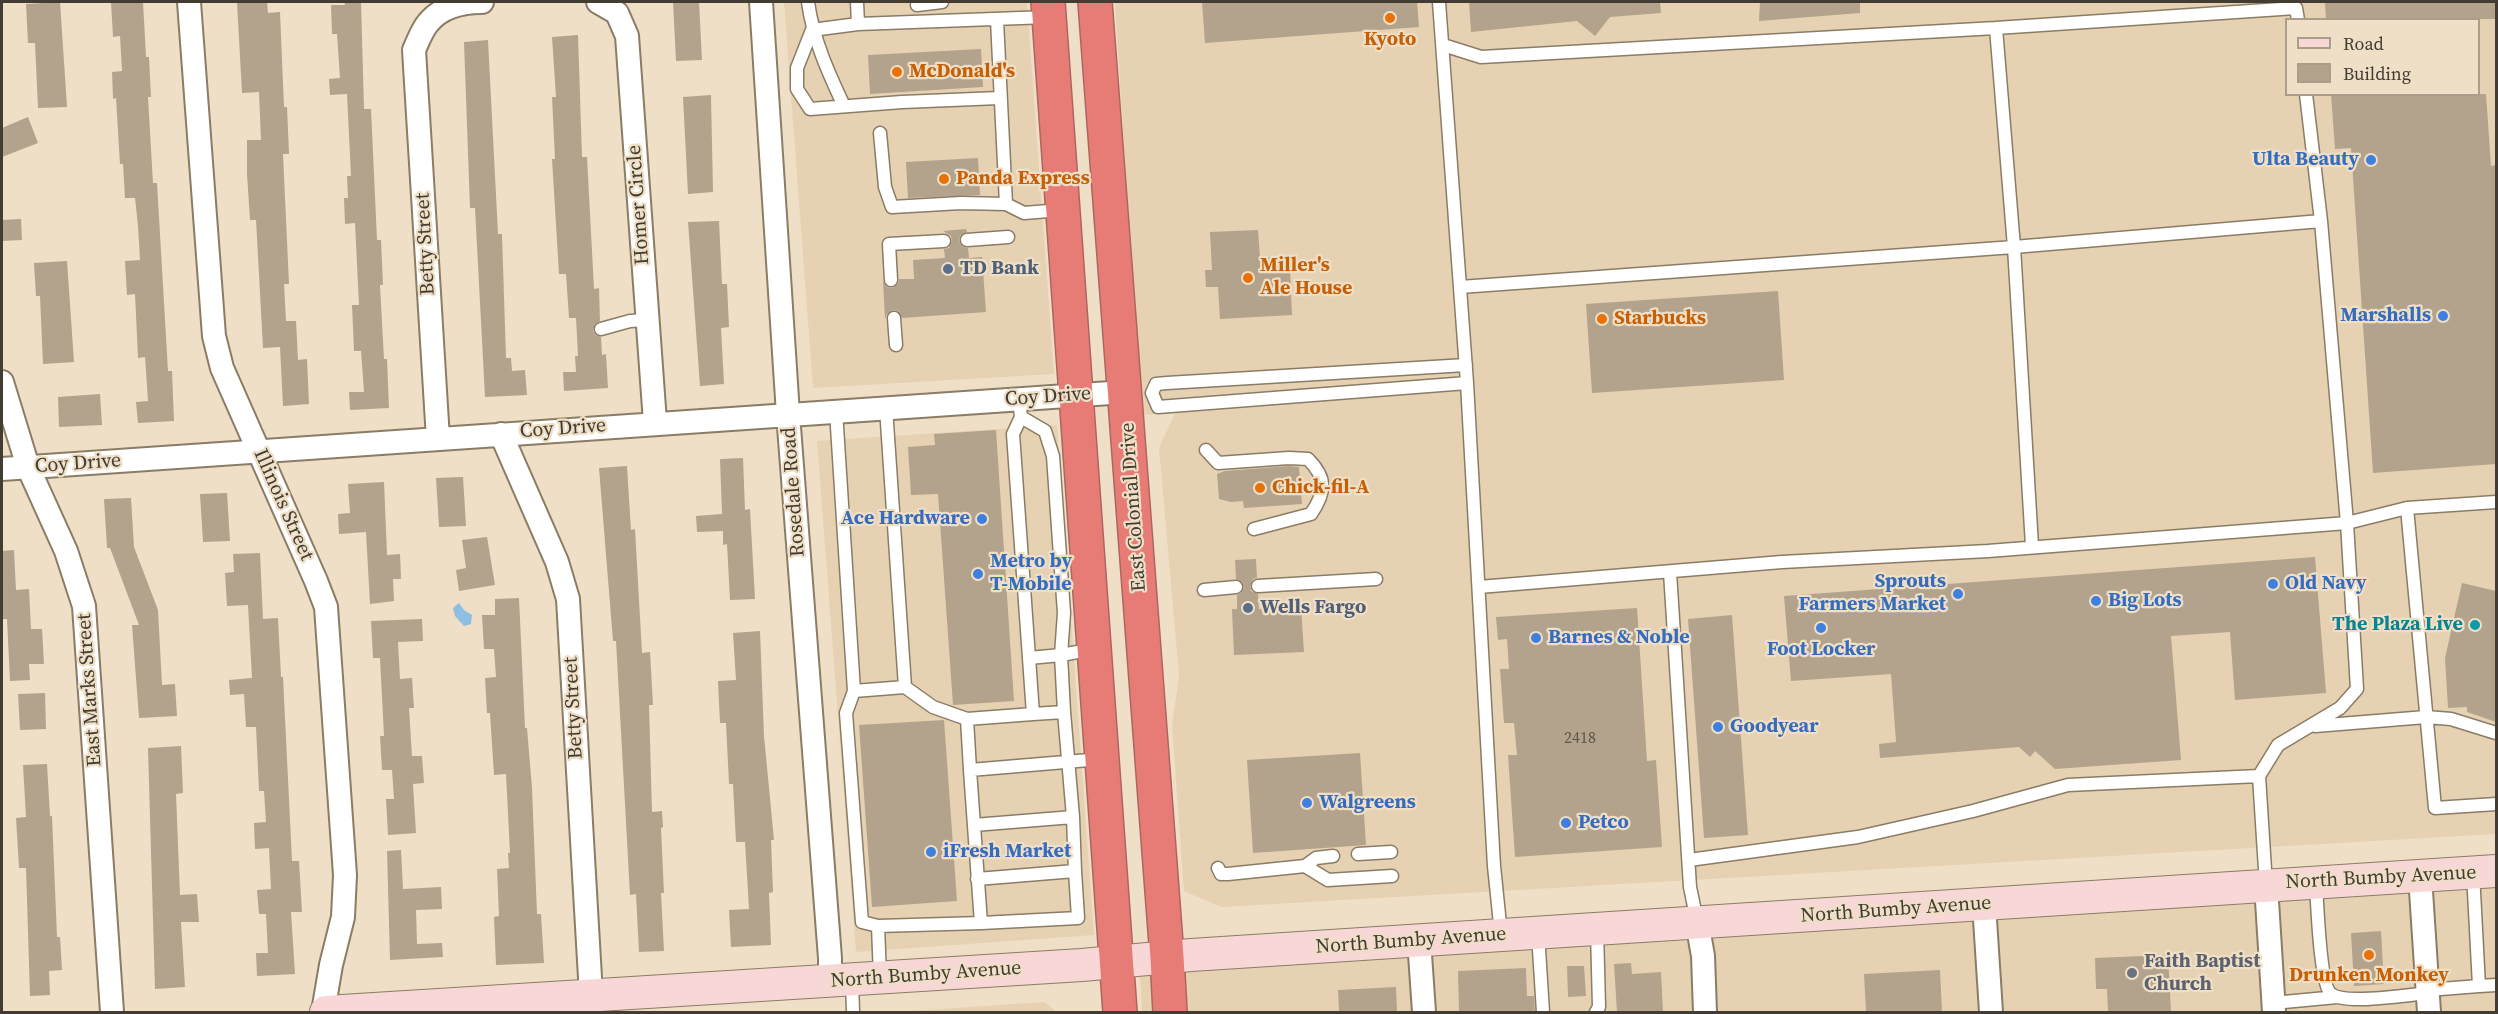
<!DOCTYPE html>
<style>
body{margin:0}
#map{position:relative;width:2498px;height:1014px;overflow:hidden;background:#efdfc6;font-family:"Source Serif 4",serif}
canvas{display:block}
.frame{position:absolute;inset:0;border:3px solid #423c32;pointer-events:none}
.legend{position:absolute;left:2285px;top:18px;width:195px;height:78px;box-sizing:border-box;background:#efdfc6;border:2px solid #aa9e8b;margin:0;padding:8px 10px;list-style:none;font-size:18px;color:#423c32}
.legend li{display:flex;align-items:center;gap:12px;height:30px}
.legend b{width:30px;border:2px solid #aa9e8b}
</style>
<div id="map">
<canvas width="2498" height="1014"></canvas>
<div class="frame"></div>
<ul class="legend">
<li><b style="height:8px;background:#f8d8d6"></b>Road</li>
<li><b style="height:16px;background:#b3a38c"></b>Building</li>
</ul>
</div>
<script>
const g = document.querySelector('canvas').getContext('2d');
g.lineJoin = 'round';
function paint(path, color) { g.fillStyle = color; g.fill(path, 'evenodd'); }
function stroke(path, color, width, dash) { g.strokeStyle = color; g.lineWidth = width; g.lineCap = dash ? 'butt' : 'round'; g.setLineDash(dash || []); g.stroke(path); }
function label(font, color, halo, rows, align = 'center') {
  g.font = font + ' "Source Serif 4",serif'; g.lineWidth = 4.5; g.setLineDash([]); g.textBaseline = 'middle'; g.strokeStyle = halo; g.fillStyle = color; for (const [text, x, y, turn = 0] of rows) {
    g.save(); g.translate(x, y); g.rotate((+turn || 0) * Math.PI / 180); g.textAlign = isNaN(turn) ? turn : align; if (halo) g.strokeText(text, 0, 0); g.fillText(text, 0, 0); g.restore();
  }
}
paint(new Path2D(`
 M784,2H1027L1054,374L813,388Z
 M1115,2H2496V834L1221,907L1184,891L1172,726L1179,675L1159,448L1175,413L1141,415ZM2286,20H2478V94H2286Z
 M1057,425L1094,935L856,952L817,441Z
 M2496,871V1012H1142L1139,959Z
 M1045,1002L1056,1012H895Z`), '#e6d2b2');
paint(new Path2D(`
 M459,603L464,610L472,615L471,624L464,626L455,616L453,608Z`), '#8ebee2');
paint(new Path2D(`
 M60,2L67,107L38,108L35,43H28L26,4Z
 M111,2H143L146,57H149L151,97H148L153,183H157L168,371H172L174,421L138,423L136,402L148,401L145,357L138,358L135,294L127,295L125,261L140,260L138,226L135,198H125L123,164H120L116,98L113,99L112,72L122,71L120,36L113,37Z
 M237,2H267L268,13L280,12L284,107H287L289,154H283L289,284H284L286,321H296L298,360L307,359L309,404L283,406L280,347L263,348L256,220H250L247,174V140H261L259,92L242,93Z
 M344,2H361L364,109H371L377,240H381L383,285H380L384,359H387L389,408L350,410L349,392H364L361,351H354L352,305H359L355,223L345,224L344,198H348L347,176H351L347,94L330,95L329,79L340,78L337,34H332L331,5H345Z
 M673,2H699L702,60L676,61Z
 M1202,2H1417L1419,27L1205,43Z
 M1469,2H1660L1661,13L1610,17L1595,36L1577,21L1471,32Z
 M1760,2H1860V13L1759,21Z
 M2325,2H2496V19L2326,20Z
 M578,35L582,157H587L594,289L599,288L600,321L595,324L593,331L596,335L601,337L602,355L606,354L608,388L564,391L563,372H576L575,356H578L576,318H569L566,274H559L552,159H555L552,97H556L552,37Z
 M488,40L498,234H502L506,358H511L512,371L525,370L527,395L485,397L475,208H470L464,42Z
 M981,49L983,87L870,94L868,55Z
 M2331,94H2486L2491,166L2496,165V464L2373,473L2351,148L2335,149Z
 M711,95L713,192L688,194L683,97Z
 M28,117L38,143L2,157V128Z
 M978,158L980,195L908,198L906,162Z
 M21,219L22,240L2,241V220Z
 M719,221L722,284H727L729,327L721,328L724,384L700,386L688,222Z
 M966,229L967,232L960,236L959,241L963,247L968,248L969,258L982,257L986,312L902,318L898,311L893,310L887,314L885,319L883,281L887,287L892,288L898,284L899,279H914L913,260L945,258L944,249L949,248L952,241L951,236L943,231Z
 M1258,230L1260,258L1278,257L1279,270L1290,269L1292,315L1220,319L1218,287H1206L1205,270H1212L1210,232Z
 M67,261L74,362L43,364L40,296H36L34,263Z
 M1778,291L1784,380L1592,393L1586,304Z
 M100,394L102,425L59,427L58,397Z
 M996,430L1014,701L953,705L938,494L911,495L908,447L935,445L934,434Z
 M743,458L745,510L750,509L755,599L730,600L727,544L723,545V531L697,532L696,516L722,514L720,459Z
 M627,466L631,530L635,529L642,653L650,652L653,705H649L652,812L662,811L663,827L661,828L664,893H661L664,951L639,952L636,894L630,895L616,641H613L599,468Z
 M1289,466L1299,467L1302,504L1244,508L1243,501L1231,502L1219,499L1217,474L1225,471Z
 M463,477L466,526L439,527L436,478Z
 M384,482L387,555L400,554L401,579H393L394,601L370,604L366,532L339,534L338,514L350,513L348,484Z
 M227,493L230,541L203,542L200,494Z
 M131,498L134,547L158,610L162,685L175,684L177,716L139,718L132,625H139L110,548H107L104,499Z
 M487,537L495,585L459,591L456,570L466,568L462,540Z
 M14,550L16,590L29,589L31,629H42L44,664H29L30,680L10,681L7,619H2V551Z
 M260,553L263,619L278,618L281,677H283L292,861H299L302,912H291L295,974L257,976L256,953H268L266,914H259L257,890L271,889L269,848L255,849L254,823L266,822L264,791H259L256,727H246L244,694L230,695L229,680L252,678L248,605L227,606L225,573L234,572L233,554Z
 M2315,557L2326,693L2235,700L2230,632L2171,636L2181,760L2055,769L2035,751L2030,757L2019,747L1880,758L1879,744L1896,742L1891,674L1791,681L1784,596Z
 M1256,559L1257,578L1253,579L1250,586L1251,591L1258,594L1259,609L1301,607L1304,652L1234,655L1232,609H1237V595L1241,593L1244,587L1242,582L1236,579L1235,560Z
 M2462,583L2496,591V722L2467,712V707L2448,708L2445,658Z
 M519,598L525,728H527L532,788L537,914H541L544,963L496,965L494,917L499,916L497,869L509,868L508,853H510L506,774L494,775L490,713H487L485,678L496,677L494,649H484L482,615H495V599Z
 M1637,608L1647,761L1656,760L1662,847L1515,857L1508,755H1517L1514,723H1504L1500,669H1509L1507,639L1498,640L1496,617Z
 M1732,615L1748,835L1704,838L1688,619Z
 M422,619L423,641L398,642L400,679L412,678L414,708H409L412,756H422L424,783L413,784L416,833L388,835L386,799H394L392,770H382L380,736H384L380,658H373L371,621Z
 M760,631L764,736L774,840H771L773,892L769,893L771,945L731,947L729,910L749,909L745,842H736L733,784H729L726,723H720L718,681L736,680L733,633Z
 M45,693L46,729L20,730L18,694Z
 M944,720L957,901L872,907L859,725Z
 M181,746L183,793L176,794L180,895L197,894L199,922H181L185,987L155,989L148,748Z
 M1360,753L1366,845L1253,853L1247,760Z
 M47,764L50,816H52L57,937H60L62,970L49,971L50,995L30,996L26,868H19L16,818L26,817L23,765Z
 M401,850L403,889L441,887L442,909L416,910L417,944L442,943L443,957L390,960L387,851Z
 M2381,931L2384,984L2354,986L2351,933Z
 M2168,955L2171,1012H2108L2107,989H2096L2095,958Z
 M1631,963L1632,974L1661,972L1663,1012H1617L1614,964Z
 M1567,966H1584L1586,996L1568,997Z
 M1526,968L1527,996H1534L1535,1012H1459L1458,971Z
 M1940,970L1942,1012H1866L1864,974Z
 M1396,987L1397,1012H1339L1338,990Z`), '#b3a38c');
const lane = new Path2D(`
 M808,2C813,39 828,72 844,106
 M857,2L858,24
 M1439,2L1467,383L1494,866L1501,934
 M917,5L942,2
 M997,20L1006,204L1024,213L1061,210
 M812,30L797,68V89L810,109L902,102L999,98
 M812,30L858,24L1048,17
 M1443,45L1481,57L1996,28
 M2306,94L2321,221
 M880,133L885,187L892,207L961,203L1006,204
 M967,240L1008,237
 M891,280L889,244L944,241
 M1460,287L2014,247L2321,221L2347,523L2357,689L2340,708L2278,745L2259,776L2068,785L1973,811L1858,837L1689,860
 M894,318L896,345
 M601,329L630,321L648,320
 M1466,365L1167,383L1156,384L1152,393L1158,407L1467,383
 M1019,399L1021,417L1013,434L1033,714L1064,712L1073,817
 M886,408L905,687
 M836,411L854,691L846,713L862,922L878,926
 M1021,417L1045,431L1053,456L1064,613L1061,655L1094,649
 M1206,450L1218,463L1289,458L1308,459C1327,478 1326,492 1311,514L1254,529
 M2407,508L2435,808L2496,804
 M2032,546L2014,247L1996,28L2296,8L2298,20
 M1670,572L1690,887L1697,921
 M1258,586L1376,579
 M1479,587L1782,562L1988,551L2347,523L2407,508L2496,502
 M1204,590L1236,587
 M1029,658L1061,655L1064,712
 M854,691L905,687L933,707L967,719
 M2315,726L2426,717L2451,719L2496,733
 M970,770L967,719L1033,714
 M2259,776L2266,885
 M974,825L1073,817L1075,871
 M1358,854L1391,852
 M1305,866L1316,858L1333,856
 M1218,868L1221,874H1228L1305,866L1328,880L1392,876
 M2473,873L2479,986L2496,985
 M977,879L1075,871L1078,918L981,923
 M2316,883C2317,900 2320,985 2331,994C2345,1005 2408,995 2428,993
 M1538,934L1543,1012
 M880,977L878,926L981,923L970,770L1101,759
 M852,981L853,1012
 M2428,990L2479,986
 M2273,1003L2337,997
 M1596,1012L1599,1007L1597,930`);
const street = new Path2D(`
 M189,2L214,336L222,368L316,581L326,607L345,875L343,917L331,965L323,1012
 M598,2L617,13L627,36L655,422
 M761,2L788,414L830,958V981
 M2,382L28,467L66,551L84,606L112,1012
 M501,434L557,562L568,599L591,995
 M438,439L414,50C418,41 422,30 428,23C441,7 462,2 482,2
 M2,469L1125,392
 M2420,876L2429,1012
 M2266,885L2274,1012
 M1984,904L1991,1012
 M1697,922L1703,956L1705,1012
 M1419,940L1424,1012`);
const secondary = new Path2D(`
 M326,1012L1082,965L1191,955L2496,871`);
const highway = new Path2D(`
 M1048,2L1120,1012
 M1095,2L1167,957L1170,1012`);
stroke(lane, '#8a7c65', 15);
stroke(street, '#8a7c65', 26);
stroke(secondary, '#8a7c65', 34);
stroke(highway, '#ad665f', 36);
stroke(lane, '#fff', 12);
stroke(street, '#fff', 22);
stroke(secondary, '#f8d8d6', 32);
stroke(highway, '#e77c77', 33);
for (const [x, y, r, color] of [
 [1390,18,6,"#e8710a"],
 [897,72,6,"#e8710a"],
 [2371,160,6,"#3f7fe0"],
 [944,179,6,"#e8710a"],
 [948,269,6,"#5c6f8a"],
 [1248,278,6,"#e8710a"],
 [2443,316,6,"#3f7fe0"],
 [1602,319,6,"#e8710a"],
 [1260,488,6,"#e8710a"],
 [982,519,6,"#3f7fe0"],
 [978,574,6,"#3f7fe0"],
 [2273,584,6,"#3f7fe0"],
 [1958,594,6,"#3f7fe0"],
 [2096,601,6,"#3f7fe0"],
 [1248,608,6,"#5c6f8a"],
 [2475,625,6,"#0f9aa8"],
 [1821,628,6,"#3f7fe0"],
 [1536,638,6,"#3f7fe0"],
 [1718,727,6,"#3f7fe0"],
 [1307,803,6,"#3f7fe0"],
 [1566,823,6,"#3f7fe0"],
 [931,852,6,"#3f7fe0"],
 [2369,955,6,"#e8710a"],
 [2132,973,6,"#6b7280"]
]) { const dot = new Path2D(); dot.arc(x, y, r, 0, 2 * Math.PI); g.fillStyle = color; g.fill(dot); stroke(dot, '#efdfc6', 2); }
label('16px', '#5e5648', null, [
 ["2418",1580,739]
]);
label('bold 20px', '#c56008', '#efdfc6', [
 ["Kyoto",1390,40,"center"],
 ["McDonald's",909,72],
 ["Panda Express",956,179],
 ["Miller's",1260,266],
 ["Ale House",1260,289],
 ["Starbucks",1614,319],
 ["Chick-fil-A",1272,488],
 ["Drunken Monkey",2369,976,"center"]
], 'left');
label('bold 20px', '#366cbe', '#efdfc6', [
 ["Ulta Beauty",2359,160,"right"],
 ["Marshalls",2431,316,"right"],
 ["Ace Hardware",970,519,"right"],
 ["Metro by",990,562],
 ["T-Mobile",990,585],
 ["Sprouts",1946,582,"right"],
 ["Farmers Market",1946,605,"right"],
 ["Old Navy",2285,584],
 ["Big Lots",2108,601],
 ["Barnes & Noble",1548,638],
 ["Foot Locker",1821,650,"center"],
 ["Goodyear",1730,727],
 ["Walgreens",1319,803],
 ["Petco",1578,823],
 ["iFresh Market",943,852]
], 'left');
label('20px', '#423c32', '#efdfc6', [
 ["Homer Circle",639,205,-94],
 ["Betty Street",426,244,-93],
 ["Coy Drive",1048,397,-4],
 ["Coy Drive",563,429,-4],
 ["Coy Drive",78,464,-4],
 ["Rosedale Road",794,492,-94],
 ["Illinois Street",283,505,66],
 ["East Colonial Drive",1134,507,-94],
 ["East Marks Street",90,690,-94],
 ["Betty Street",574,708,-93],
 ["North Bumby Avenue",2381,878,-3],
 ["North Bumby Avenue",1896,910,-4],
 ["North Bumby Avenue",1411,941,-4],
 ["North Bumby Avenue",926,975,-4]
]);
label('bold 20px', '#4e5e75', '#efdfc6', [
 ["TD Bank",960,269],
 ["Wells Fargo",1260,608]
], 'left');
label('bold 20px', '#0d838f', '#efdfc6', [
 ["The Plaza Live",2463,625]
], 'right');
label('bold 20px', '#5b616d', '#efdfc6', [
 ["Faith Baptist",2144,962],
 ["Church",2144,985]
], 'left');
</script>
